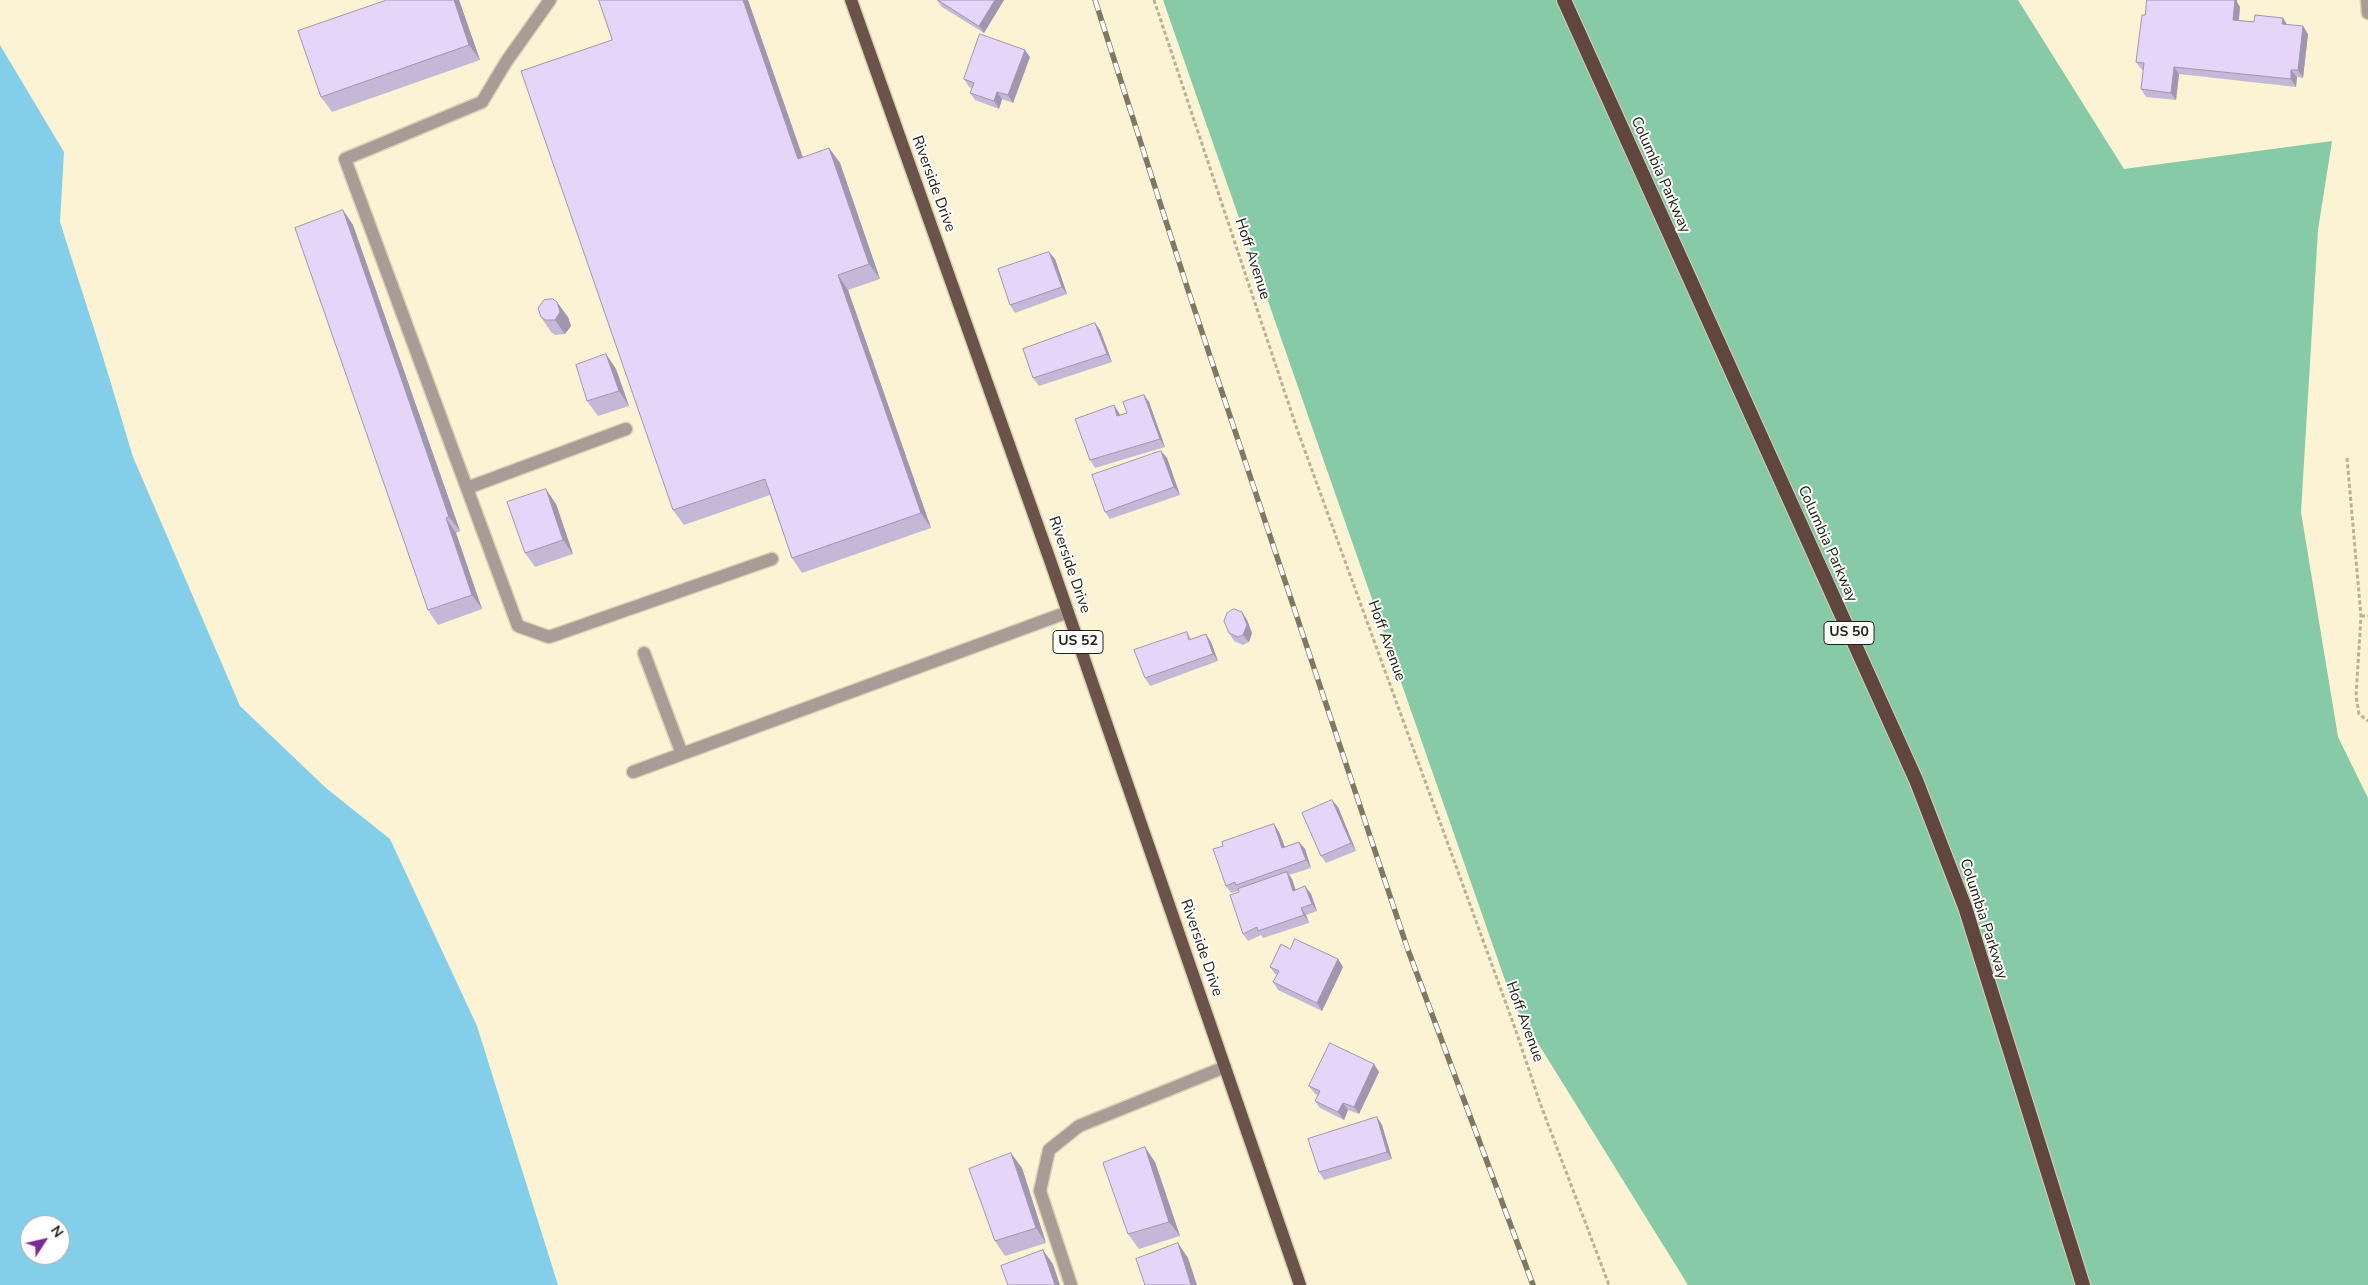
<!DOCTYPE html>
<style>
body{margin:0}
#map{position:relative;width:2368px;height:1285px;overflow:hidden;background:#fcf3d4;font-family:"Nunito Sans",sans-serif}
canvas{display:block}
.north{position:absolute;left:20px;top:1215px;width:50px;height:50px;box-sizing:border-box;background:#fff;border:1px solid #a7a6a1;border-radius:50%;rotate:55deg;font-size:14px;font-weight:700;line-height:20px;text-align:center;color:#232014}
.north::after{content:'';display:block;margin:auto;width:18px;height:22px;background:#7c2a9a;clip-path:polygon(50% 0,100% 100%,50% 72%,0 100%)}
</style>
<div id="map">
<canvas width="2368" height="1285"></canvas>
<div class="north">N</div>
</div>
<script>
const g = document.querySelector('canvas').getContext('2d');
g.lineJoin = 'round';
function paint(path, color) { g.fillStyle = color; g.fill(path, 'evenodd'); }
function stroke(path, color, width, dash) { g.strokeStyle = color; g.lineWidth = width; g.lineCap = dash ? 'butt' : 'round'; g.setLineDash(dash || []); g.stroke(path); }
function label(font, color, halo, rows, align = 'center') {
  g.font = font + ' "Nunito Sans",sans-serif'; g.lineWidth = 4; g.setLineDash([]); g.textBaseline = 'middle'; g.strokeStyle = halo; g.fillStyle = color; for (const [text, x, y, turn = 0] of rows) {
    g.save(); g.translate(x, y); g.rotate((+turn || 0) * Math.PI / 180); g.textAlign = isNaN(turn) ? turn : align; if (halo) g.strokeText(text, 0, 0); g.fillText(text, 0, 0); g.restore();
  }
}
paint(new Path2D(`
 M1163,0H2018L2124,169L2332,141L2318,230L2301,512L2338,737L2368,798V1285H1688L1513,1003Z`), '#86caa7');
paint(new Path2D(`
 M0,45L64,152L60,222L103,357L133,457L240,706L326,788L390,839L477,1026L558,1285H0ZM30,1225H60V1255H30Z`), '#83cfea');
const service = new Path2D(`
 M550,0L506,62L482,102L345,159L518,626L549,637L772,559
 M467,488L626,429
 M644,653L682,754
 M633,772L1068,612
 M1071,1285L1040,1191L1049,1150L1079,1126L1225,1067`);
const minor = new Path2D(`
 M2367,0L2368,13`);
const primary = new Path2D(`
 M851,0L1051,563L1300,1285`);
const trunk = new Path2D(`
 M1564,0L1916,780L1965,907L2083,1285`);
stroke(service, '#d9d1b5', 15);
stroke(minor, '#d9d1b5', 15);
stroke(primary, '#d9d1b5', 15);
stroke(trunk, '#d9d1b5', 16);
stroke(new Path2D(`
 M1154,0L1297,429L1516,1031L1540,1103L1609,1285
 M2347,458L2361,616L2356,696L2359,714L2368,721
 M2361,616H2368`), '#b8b198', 3, [4, 2.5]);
stroke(service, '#a99b96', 12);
stroke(minor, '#a99b96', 12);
stroke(primary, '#6b534b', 12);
stroke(trunk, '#60463e', 14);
const rail = new Path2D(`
 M1095,0L1188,290L1408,950L1533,1285`);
stroke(rail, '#7e7864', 5.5);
stroke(rail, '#fff', 4, [11]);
paint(new Path2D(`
 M387,0H459L480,60L332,112L321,97Z
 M599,0H748L803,157L829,148L840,163L880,279L848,290L931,528L802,573L792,558L770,495L684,525L673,510L612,40Z
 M937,0H1004L984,33L942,7Z
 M2237,2L2240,7L2239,20L2254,22L2283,18L2287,25L2308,34L2303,78L2297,77L2296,87L2179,74L2176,100L2146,97L2141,89L2143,70H2142L2136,62L2145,15Z
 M1030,57L1013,103L1002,99L999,109L975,100L970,93L972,88L969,87L964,79Z
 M343,210L353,225L460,531L456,533L482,609L438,625L428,610Z
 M1055,259L1067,294L1015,313L1010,305Z
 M541,317H568L571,326L565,334L555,335L551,332Z
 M1095,323L1100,330L1112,362L1039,386L1033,378Z
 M606,354L616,369L629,406L598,416L587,401Z
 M1144,395L1149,402L1165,447L1095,468L1090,460L1114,405L1120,415L1127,413Z
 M1167,458L1180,495L1110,519L1105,512Z
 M556,504L573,554L535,567L525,553Z
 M1242,612L1247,620L1252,633L1249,642L1243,645L1234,641L1229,633Z
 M1187,632L1191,639L1211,642L1218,661L1150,686L1145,678Z
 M1338,807L1356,851L1326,863L1321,856Z
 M1274,824L1279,832L1285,847L1299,842L1305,849L1311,868L1289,875L1292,879L1296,890L1311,894L1317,911L1306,915L1309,923L1263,938L1261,935L1248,941L1243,934L1239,892L1238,891L1231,893L1226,886L1223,846Z
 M1290,949L1338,959L1343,967L1322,1011L1278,990L1273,982L1277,975L1275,974L1270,967Z
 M1374,1064L1379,1072L1359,1114L1348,1110L1344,1120L1320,1108L1315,1101L1318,1095L1315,1094L1309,1086Z
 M1377,1117L1382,1125L1392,1159L1324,1180L1319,1172Z
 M1155,1162L1180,1236L1139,1249L1128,1234Z
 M1022,1168L1046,1243L1005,1256L995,1241Z`), '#c5b8d6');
paint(new Path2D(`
 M454,0H459L480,60L469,45Z
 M743,0H748L808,173L798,159Z
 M995,0H1004L984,33L979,26Z
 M2232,0H2237V2L2240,7L2238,27L2233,20Z
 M2283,18L2288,26L2282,24Z
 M2303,26L2308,34L2303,78L2298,70Z
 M1025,50L1030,57L1013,103L1008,95Z
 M2174,67L2179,74L2176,100L2171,93Z
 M2291,70L2297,77L2296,87L2291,79Z
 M997,92L1002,99L999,109L994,101Z
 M829,148L840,163L880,279L869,264Z
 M343,210L353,225L460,531L449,517Z
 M1049,252L1055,259L1067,294L1062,287Z
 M838,275L848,290L931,528L921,513Z
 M557,302L568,317L571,326L565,334L555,320Z
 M1095,323L1100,330L1112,362L1107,354Z
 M606,354L616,369L629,406L619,391Z
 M1144,395L1149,402L1165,447L1160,439Z
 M1114,405L1119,413L1123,423L1117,416Z
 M1161,451L1167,458L1180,495L1174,487Z
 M546,489L556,504L573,554L563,540Z
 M446,518L456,533L482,609L472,595Z
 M1242,612L1247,620L1252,633L1249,642L1243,635Z
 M1206,634L1211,642L1218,661L1213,654Z
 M1332,800L1338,807L1356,851L1351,843Z
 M1274,824L1279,832L1288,855L1282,848Z
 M1299,842L1305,849L1311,868L1306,860Z
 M1287,872L1292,879L1298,898L1293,891Z
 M1305,886L1311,894L1317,911L1312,904Z
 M1301,908L1306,915L1309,923L1304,915Z
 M1338,959L1343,967L1322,1011L1317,1003Z
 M1374,1064L1379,1072L1359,1114L1354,1107Z
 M1343,1103L1348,1110L1344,1120L1338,1112Z
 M1377,1117L1382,1125L1392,1159L1387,1152Z
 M1145,1147L1155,1162L1180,1236L1169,1222Z
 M1011,1153L1022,1168L1046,1243L1036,1228Z
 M1178,1243L1188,1258L1197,1285H1191Z
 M1043,1250L1053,1264L1060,1285H1055Z`), '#a096ae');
const building = new Path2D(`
 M387,0H454L469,45L321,97L298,31Z
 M599,0H743L798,159L829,148L869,264L838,275L921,513L792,558L765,479L673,510L521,71L612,40Z
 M938,0H995L979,26Z
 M2147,0H2235L2233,20L2254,22L2255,15L2283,18L2282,24L2303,26L2298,70H2291V79L2174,67L2171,93L2141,89L2144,63L2136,62L2142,15H2145Z
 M980,34L1025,50L1008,95L997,92L994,101L970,93L974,83L964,79Z
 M343,210L449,517L446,518L472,595L428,610L295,228Z
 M1049,252L1062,287L1010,305L998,269Z
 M553,299L557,302L560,312L555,320H545L541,317L538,308L544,300Z
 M1095,323L1107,354L1033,378L1023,349Z
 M606,354L619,391L587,401L576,365Z
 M1144,395L1160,439L1090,460L1075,419L1114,405L1117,416L1127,413L1123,402Z
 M1161,451L1174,487L1105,512L1092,475Z
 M546,489L563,540L525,553L507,502Z
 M1234,609L1242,612L1247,625L1243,635L1238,637L1229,633L1224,621L1227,613Z
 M1187,632L1189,640L1206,634L1213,654L1145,678L1134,650Z
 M1332,800L1351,843L1321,856L1302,813Z
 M1274,824L1282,848L1299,842L1306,860L1236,885L1235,882L1226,886L1213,849L1223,846L1222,842Z
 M1287,872L1293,891L1305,886L1312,904L1301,908L1304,915L1258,931L1257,927L1243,934L1230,895L1239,892L1238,889Z
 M1295,939L1338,959L1317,1003L1273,982L1279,971L1270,967L1281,944L1290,949Z
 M1330,1043L1374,1064L1354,1107L1343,1103L1338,1112L1315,1101L1320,1091L1309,1086Z
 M1377,1117L1387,1152L1319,1172L1308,1139Z
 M1145,1147L1169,1222L1128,1234L1103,1163Z
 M1011,1153L1036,1228L995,1241L969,1169Z
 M1178,1243L1191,1285H1145L1136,1259Z
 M1043,1250L1055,1285H1008L1001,1266Z`);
paint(building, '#e5d6f9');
stroke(building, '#a096ae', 1);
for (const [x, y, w] of [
 [1849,633,50],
 [1078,642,50]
]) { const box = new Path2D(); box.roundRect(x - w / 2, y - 11.5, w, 23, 4); g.fillStyle = '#fff'; g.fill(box); stroke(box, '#232014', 1); }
label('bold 14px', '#232014', null, [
 ["US 50",1849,633],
 ["US 52",1078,642]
]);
label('15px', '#232014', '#fff', [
 ["Columbia Parkway",1660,175,66],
 ["Riverside Drive",933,184,70],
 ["Hoff Avenue",1252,259,72],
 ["Columbia Parkway",1827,544,66],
 ["Riverside Drive",1069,565,71],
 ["Hoff Avenue",1386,641,70],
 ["Columbia Parkway",1983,919,72],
 ["Riverside Drive",1201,948,71],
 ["Hoff Avenue",1524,1022,70]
]);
</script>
